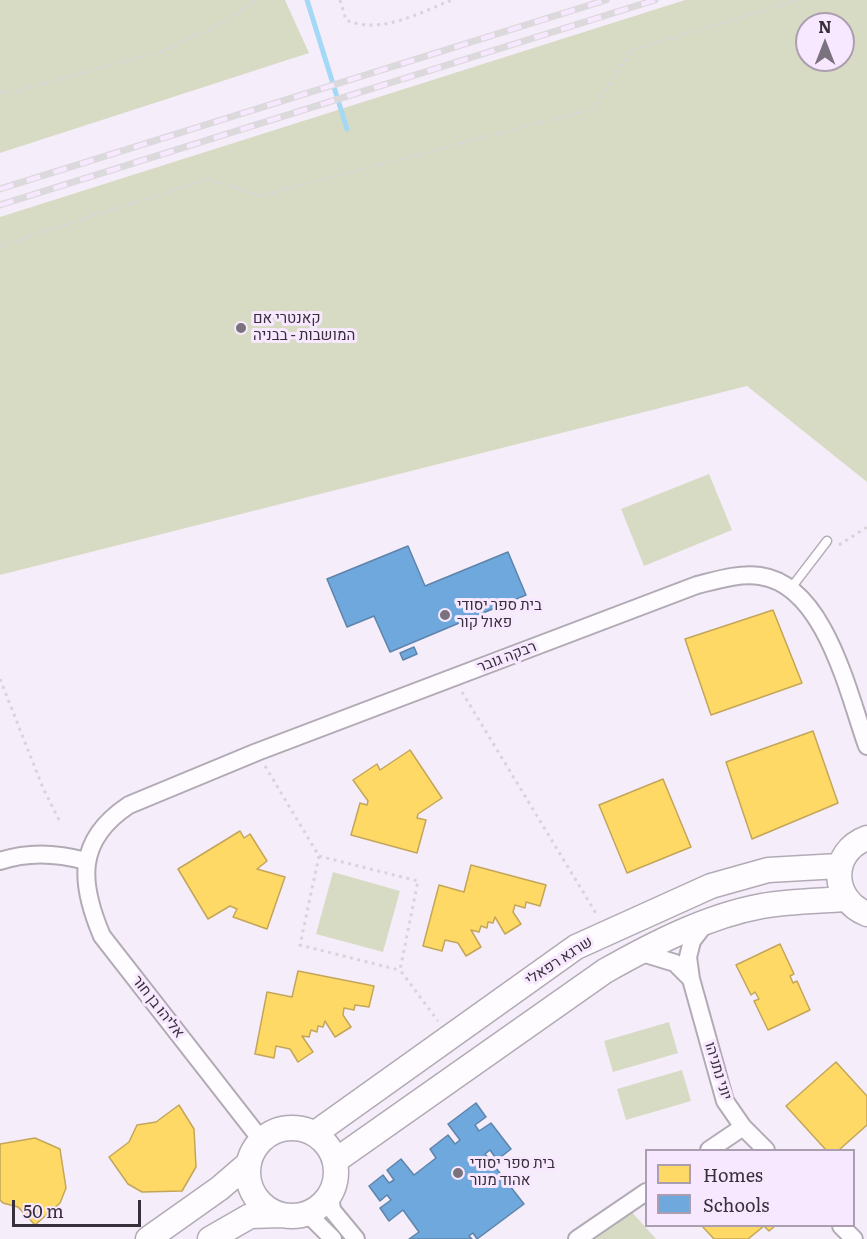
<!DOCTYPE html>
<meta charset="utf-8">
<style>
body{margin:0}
#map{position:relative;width:867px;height:1239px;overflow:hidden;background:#f6edfa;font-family:Literata,serif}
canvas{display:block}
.legend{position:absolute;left:645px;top:1149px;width:210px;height:78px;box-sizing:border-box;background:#f8e8ff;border:2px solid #ab9eb0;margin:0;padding:8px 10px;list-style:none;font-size:18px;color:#372f3a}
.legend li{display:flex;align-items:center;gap:12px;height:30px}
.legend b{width:30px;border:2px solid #ab9eb0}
.north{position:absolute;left:795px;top:12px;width:60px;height:60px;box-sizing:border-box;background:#f8e8ff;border:2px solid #ab9eb0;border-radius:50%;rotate:0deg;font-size:16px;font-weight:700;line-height:24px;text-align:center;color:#372f3a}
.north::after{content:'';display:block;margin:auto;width:21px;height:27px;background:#7a727d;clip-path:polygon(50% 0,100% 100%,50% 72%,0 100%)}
.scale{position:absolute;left:12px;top:1200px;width:129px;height:27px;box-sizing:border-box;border:3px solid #372f3a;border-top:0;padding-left:8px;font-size:18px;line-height:21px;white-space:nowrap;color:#372f3a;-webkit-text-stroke:4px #f8e8ff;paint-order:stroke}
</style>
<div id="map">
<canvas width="867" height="1239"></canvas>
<ul class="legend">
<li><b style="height:16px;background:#ffd966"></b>Homes</li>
<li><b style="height:16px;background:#6fa8dc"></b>Schools</li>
</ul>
<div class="north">N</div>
<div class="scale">50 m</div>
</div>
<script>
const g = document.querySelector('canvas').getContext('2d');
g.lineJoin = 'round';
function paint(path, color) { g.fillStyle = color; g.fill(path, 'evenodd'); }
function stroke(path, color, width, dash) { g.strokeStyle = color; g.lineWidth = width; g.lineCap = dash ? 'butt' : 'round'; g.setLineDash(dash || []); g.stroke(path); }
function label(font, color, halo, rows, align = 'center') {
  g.font = font + ' Literata,Heebo,serif'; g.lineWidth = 6; g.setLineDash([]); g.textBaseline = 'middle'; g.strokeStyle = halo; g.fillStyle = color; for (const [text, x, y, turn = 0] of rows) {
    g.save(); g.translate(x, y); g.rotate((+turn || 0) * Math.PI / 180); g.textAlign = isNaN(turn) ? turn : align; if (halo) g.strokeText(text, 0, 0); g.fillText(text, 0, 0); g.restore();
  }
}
paint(new Path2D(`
 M0,0H285L309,53L0,153Z
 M685,0H867V482L747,386L0,575V217ZM807,24H843V60H807Z
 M709,474L732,530L644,566L621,509Z
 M333,872L400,891L383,952L316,934Z
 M669,1022L678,1053L613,1072L604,1041Z
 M682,1070L691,1101L626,1120L617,1089Z
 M630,1210L656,1239H591Z`), '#d8dbc4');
const homes = new Path2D(`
 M773,610L802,683L711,715L685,639Z
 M813,731L838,803L752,839L726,762Z
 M410,750L442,798L418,814L417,818L426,820L417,853L351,835L360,803L367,805L368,801L353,780L377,764L380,770Z
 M663,779L691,847L627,873L599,805Z
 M240,831L244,838L250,834L267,861L257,869L285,877L267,929L233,917L237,909L230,906L208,919L178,869Z
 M471,865L546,885L540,906L526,902L525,908L515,905L513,912L521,924L505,934L495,917L493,923L488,922L487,928L481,926L479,932L471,930L481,947L466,956L458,943L445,940L442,951L423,946L439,885L464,892Z
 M780,944L794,974L790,976L793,983L797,981L810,1010L768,1030L754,1001L759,999L755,992L751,995L736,965Z
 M298,971L374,986L369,1007L355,1005L354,1010L344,1008L343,1015L351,1027L335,1037L325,1021L323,1027L318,1026L317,1032L311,1030L309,1037L302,1036L313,1052L298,1062L290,1049L276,1046L274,1058L255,1054L267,992L292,997Z
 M836,1062L867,1096V1125L839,1150H826L786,1106Z
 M179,1105L194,1129L196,1167L182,1191L142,1192L128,1184L109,1157L129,1142L137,1125L156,1122Z
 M35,1138L60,1149L66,1188L60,1203L35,1225L18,1207L3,1203L0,1200V1144Z
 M702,1226H775L769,1231L764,1226L748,1239H714Z`);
paint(homes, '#ffd966');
stroke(homes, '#c3a659', 1.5);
const schools = new Path2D(`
 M408,546L425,586L508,552L526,595L390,652L374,616L347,627L327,579Z
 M414,647L417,654L403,660L400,653Z
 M476,1103L486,1117L475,1125L479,1131L491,1123L511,1149L497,1160L490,1150L485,1154L524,1204L477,1239L473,1233L469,1236L472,1239H409L419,1232L403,1210L389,1221L380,1208L391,1200L387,1195L380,1201L369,1186L383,1175L389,1183L394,1180L387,1170L401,1159L414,1175L436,1158L430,1149L448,1135L455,1144L460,1140L448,1124Z`);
paint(schools, '#6fa8dc');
stroke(schools, '#5e84ab', 1.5);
stroke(new Path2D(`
 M307,0L347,129`), '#a3d9f6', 5);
const lane = new Path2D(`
 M791,588L827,541`);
const street = new Path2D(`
 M0,861C29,851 57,853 86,861
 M705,924L692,941L688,957L691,979L725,1101L743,1127L766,1150
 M639,952L675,963L691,979
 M262,1141L102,936C79,882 76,840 129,805L257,752L697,585C717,580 739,573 760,576C825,585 848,693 867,746
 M709,1150L743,1127
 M330,1195L332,1210L356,1239
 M308,1214L333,1239
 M841,1226L854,1239
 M577,1239L646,1192`);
const secondary = new Path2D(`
 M867,838C829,852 831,900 867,914
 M248 1172a44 44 0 1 1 88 0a44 44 0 1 1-88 0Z
 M314,1134L576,947L711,886L768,870L839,866
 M335,1161L605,971C653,944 707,916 762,906C789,901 818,901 845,899
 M148,1239L220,1188L249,1163
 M210,1239L250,1216L281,1215`);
stroke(lane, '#b2abb6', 11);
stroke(street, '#b2abb6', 20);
stroke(secondary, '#b2abb6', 27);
stroke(new Path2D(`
 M340,0L346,20C381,35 418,13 452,0
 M0,92L16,91L160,52L222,24L256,0
 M0,246L208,179L260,196L592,109L632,50L799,0
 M839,545L867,527
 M0,679L43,788L61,824
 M462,692L597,915
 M265,766L319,856L418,881L400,970L438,1021
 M319,856L300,945L399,970`), '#d8d5da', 3, [3, 4.5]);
stroke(lane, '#fefcfe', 8);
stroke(street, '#fefcfe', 16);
stroke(secondary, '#fefcfe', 24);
const rail = new Path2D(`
 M0,189L606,0
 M0,205L655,0`);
stroke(rail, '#dcd9dd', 7);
stroke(rail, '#f8e8ff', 4.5, [14]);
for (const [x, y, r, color] of [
 [241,328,6,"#7a727d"],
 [445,615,6,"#7a727d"],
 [458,1173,6,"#7a727d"]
]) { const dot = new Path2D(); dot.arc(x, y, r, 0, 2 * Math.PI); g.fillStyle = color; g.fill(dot); stroke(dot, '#f8e8ff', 2); }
label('15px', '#372f3a', '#f8e8ff', [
 ["קאנטרי אם",253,319],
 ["המושבות - בבניה",253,336],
 ["בית ספר יסודי",457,606],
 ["פאול קור",457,623],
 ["בית ספר יסודי",470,1164],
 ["אהוד מנור",470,1181]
], 'left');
label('15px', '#372f3a', '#f8e8ff', [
 ["רבקה גובר",507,657,-21],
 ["שרגא רפאלי",559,961,-33],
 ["אליהו בן חור",158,1007,52],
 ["יוני נתניהו",718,1071,73]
]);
</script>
